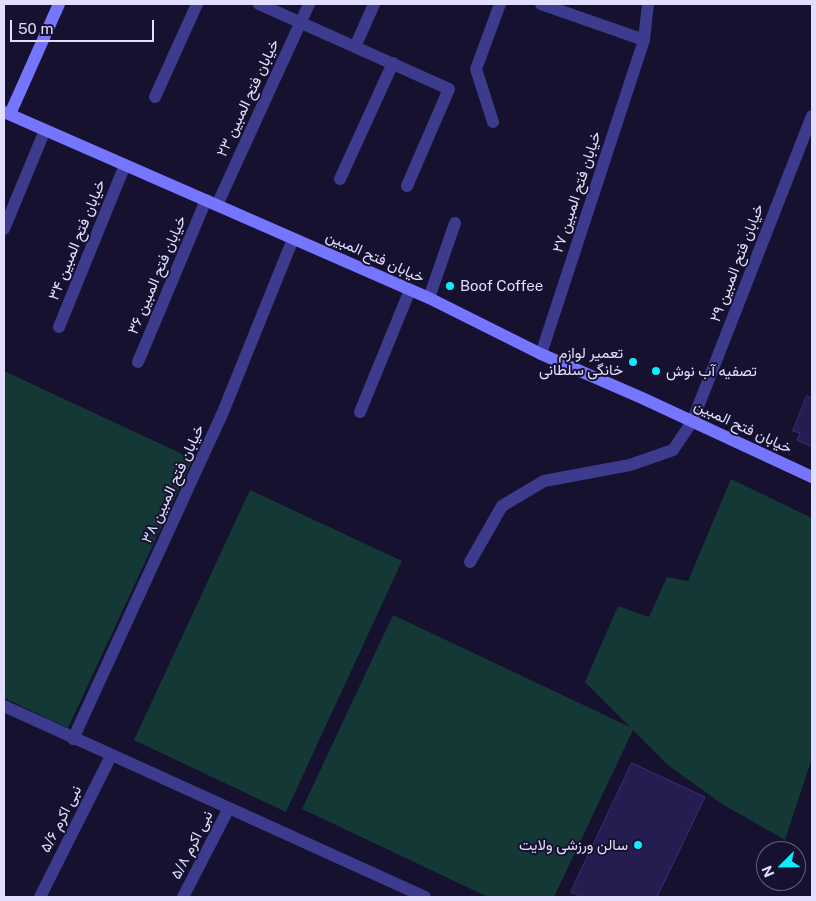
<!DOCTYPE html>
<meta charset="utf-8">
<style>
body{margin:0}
#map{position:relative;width:816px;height:901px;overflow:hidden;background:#15112e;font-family:"Public Sans",sans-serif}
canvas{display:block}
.frame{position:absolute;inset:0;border:5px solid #e1deff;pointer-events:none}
.north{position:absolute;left:756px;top:841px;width:50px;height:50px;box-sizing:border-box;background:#15112e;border:1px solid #676382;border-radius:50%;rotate:247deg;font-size:14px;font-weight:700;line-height:20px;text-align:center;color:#e1deff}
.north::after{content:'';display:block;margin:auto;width:18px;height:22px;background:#0aeeff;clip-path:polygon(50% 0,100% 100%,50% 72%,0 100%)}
.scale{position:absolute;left:10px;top:20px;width:144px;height:22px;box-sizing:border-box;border:2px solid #e1deff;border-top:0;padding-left:6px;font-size:15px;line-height:18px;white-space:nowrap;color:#e1deff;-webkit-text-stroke:4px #15112e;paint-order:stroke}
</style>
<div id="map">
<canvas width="816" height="901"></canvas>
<div class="frame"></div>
<div class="north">N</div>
<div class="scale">50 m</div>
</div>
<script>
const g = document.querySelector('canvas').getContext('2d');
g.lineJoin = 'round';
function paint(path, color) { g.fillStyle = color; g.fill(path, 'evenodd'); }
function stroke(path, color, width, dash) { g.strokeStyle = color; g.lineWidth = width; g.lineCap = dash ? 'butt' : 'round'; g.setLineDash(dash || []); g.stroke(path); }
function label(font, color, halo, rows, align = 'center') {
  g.font = font + ' "Public Sans",Vazirmatn,sans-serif'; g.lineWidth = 4; g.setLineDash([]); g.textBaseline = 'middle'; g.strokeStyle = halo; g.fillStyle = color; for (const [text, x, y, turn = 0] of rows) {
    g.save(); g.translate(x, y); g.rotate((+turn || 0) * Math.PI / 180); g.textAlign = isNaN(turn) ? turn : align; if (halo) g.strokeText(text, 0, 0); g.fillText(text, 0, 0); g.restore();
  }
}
paint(new Path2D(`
 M4,371L193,459L68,728L4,698Z
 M731,479L812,518V758L785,840L722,804L669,766L633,730L554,897H488L302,809L393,615L630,727L585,682L618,606L649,617L667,577L688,581Z
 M250,490L402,561L286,812L134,740Z`), '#143836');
const building = new Path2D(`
 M807,396L812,398V447L797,440L800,433L793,431Z
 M632,763L705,797L657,897H582L571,892Z`);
paint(building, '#251c4f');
stroke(building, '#3b2e7c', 1);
stroke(new Path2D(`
 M259,4L449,89L407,186
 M541,4L644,40
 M355,47L374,4
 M155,97L197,4
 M493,122L476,69L500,4
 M340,179L393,63
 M217,205L309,4
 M4,229L45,130
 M429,298L455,223
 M59,327L125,165
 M541,354L644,40L648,4
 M138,362L206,200
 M360,412L410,290
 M470,562L502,506L544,481L630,465L673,450L692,422L812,116
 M4,706L425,897
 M73,739L223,412L293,239
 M40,897L111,756
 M183,897L229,808`), '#3c3b8e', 12);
stroke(new Path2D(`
 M4,112L429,298L541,354L642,398L812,477
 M10,114L59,4`), '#7575ff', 12);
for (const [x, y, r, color] of [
 [450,286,5,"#0aeeff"],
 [633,362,5,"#0aeeff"],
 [656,371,5,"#0aeeff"],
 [638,845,5,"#0aeeff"]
]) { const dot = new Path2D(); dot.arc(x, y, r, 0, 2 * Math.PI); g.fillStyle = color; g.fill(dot); stroke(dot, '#15112e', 2); }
label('15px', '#e1deff', '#15112e', [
 ["خیابان فتح المبین ۲۳",248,98,-65],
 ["خیابان فتح المبین ۲۷",577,192,-72],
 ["خیابان فتح المبین ۳۴",77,240,-68],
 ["خیابان فتح المبین",375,257,24],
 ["خیابان فتح المبین ۲۹",737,263,-69],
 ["خیابان فتح المبین ۳۶",157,275,-67],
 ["خیابان فتح المبین",743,427,25],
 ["خیابان فتح المبین ۳۸",173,484,-65],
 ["نبی اکرم ۵/۶",61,819,-63],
 ["نبی اکرم ۵/۸",192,845,-63]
]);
label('15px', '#e1deff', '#15112e', [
 ["Boof Coffee",460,286],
 ["تعمیر لوازم",623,353,"right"],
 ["خانگی سلطانی",623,370,"right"],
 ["تصفیه آب نوش",666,371],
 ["سالن ورزشی ولایت",628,845,"right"]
], 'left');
</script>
